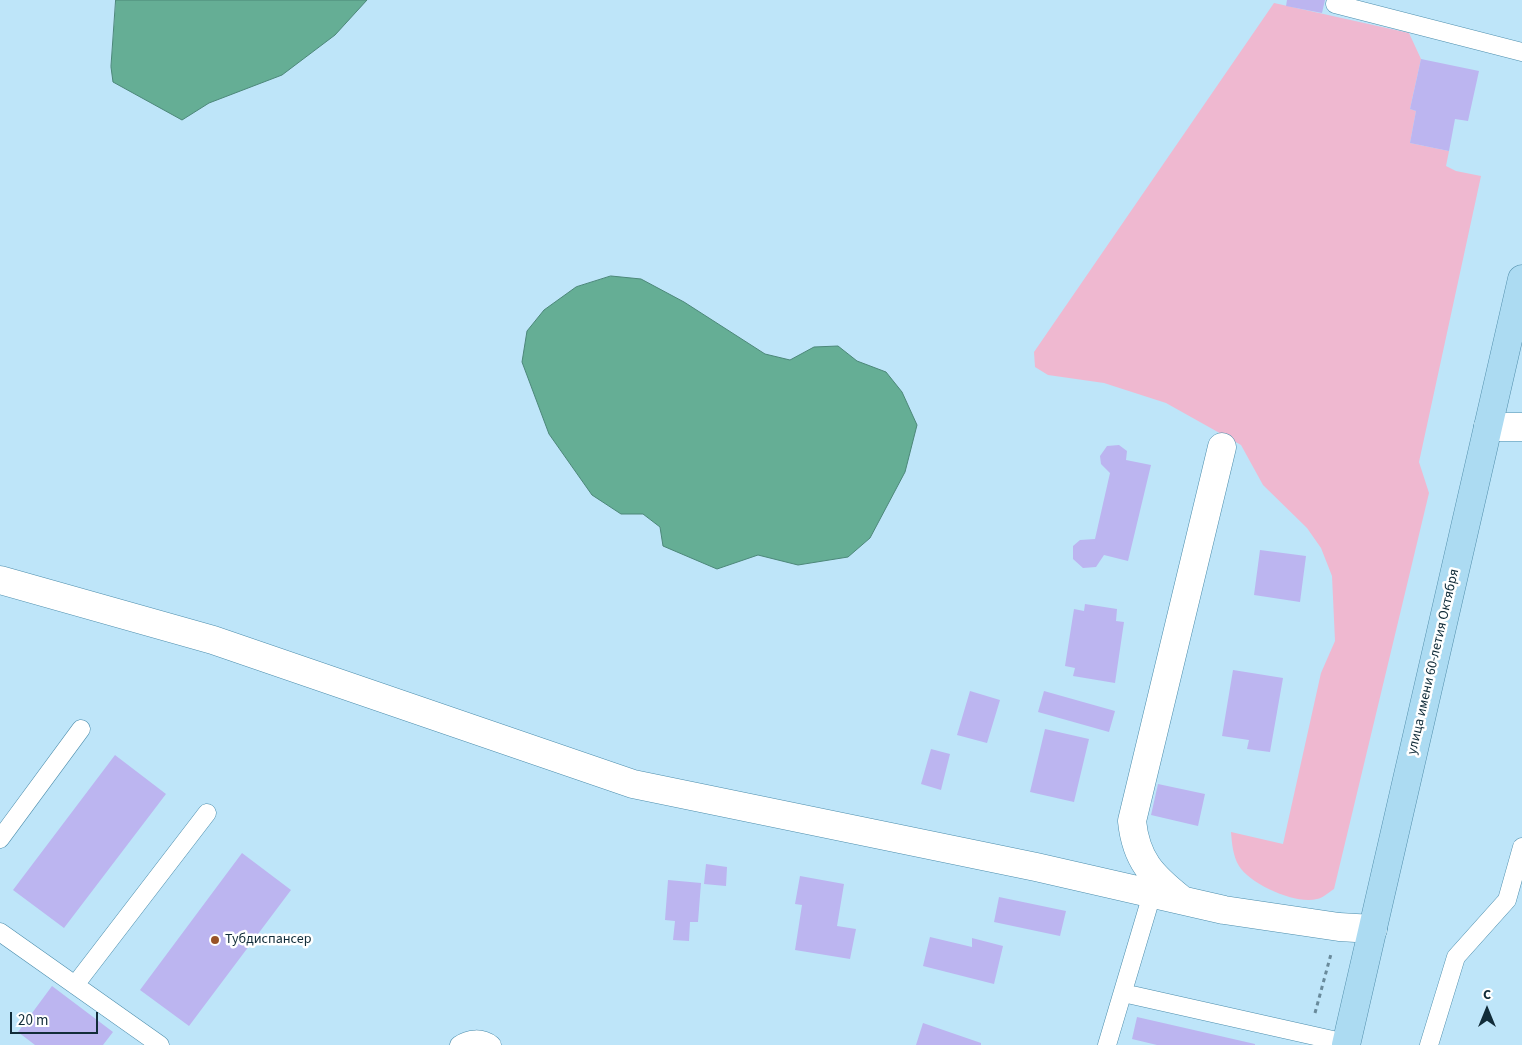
<!DOCTYPE html>
<meta charset="utf-8">
<style>
body{margin:0}
#map{position:relative;width:1522px;height:1045px;overflow:hidden;background:#bee5f9;font-family:"Source Sans 3",sans-serif}
canvas{display:block}
.north{position:absolute;left:1462px;top:985px;width:50px;height:50px;-webkit-text-stroke:4px #fff;paint-order:stroke;rotate:0deg;font-size:14px;font-weight:700;line-height:20px;text-align:center;color:#112c39}
.north::after{content:'';display:block;margin:auto;width:18px;height:22px;background:#112c39;clip-path:polygon(50% 0,100% 100%,50% 72%,0 100%)}
.scale{position:absolute;left:10px;top:1012px;width:88px;height:22px;box-sizing:border-box;border:2px solid #112c39;border-top:0;padding-left:6px;font-size:15px;line-height:18px;white-space:nowrap;color:#112c39;-webkit-text-stroke:4px #fff;paint-order:stroke}
</style>
<div id="map">
<canvas width="1522" height="1045"></canvas>
<div class="north">С</div>
<div class="scale">20 m</div>
</div>
<script>
const g = document.querySelector('canvas').getContext('2d');
g.lineJoin = 'round';
function paint(path, color) { g.fillStyle = color; g.fill(path, 'evenodd'); }
function stroke(path, color, width, dash) { g.strokeStyle = color; g.lineWidth = width; g.lineCap = dash ? 'butt' : 'round'; g.setLineDash(dash || []); g.stroke(path); }
function label(font, color, halo, rows, align = 'center') {
  g.font = font + ' "Source Sans 3",sans-serif'; g.lineWidth = 5; g.setLineDash([]); g.textBaseline = 'middle'; g.strokeStyle = halo; g.fillStyle = color; for (const [text, x, y, turn = 0] of rows) {
    g.save(); g.translate(x, y); g.rotate((+turn || 0) * Math.PI / 180); g.textAlign = isNaN(turn) ? turn : align; if (halo) g.strokeText(text, 0, 0); g.fillText(text, 0, 0); g.restore();
  }
}
paint(new Path2D(`
 M1274,3L1409,33L1421,59L1410,109L1416,111L1410,143L1449,151L1446,166L1456,171L1481,176L1419,462L1429,493L1334,889C1329,892 1323,898 1317,899C1296,905 1250,884 1239,866C1233,856 1232,844 1231,832L1283,844L1321,673L1335,641L1332,576L1321,548L1307,528L1263,485L1241,445L1166,403L1104,383L1048,375L1035,367L1034,352Z`), '#efb8d0');
const water = new Path2D(`
 M116,0H367L335,35L282,75L209,103L182,120L113,82L111,67Z
 M611,276L641,279L684,302L765,354L790,360L814,347L838,346L857,361L886,372L902,392L917,425L905,472L870,538L848,557L798,565L758,555L717,569L663,546L660,527L643,514H621L592,495L549,434L522,362L527,331L544,310L576,287Z`);
paint(water, '#65ae95');
stroke(water, '#4c8779', 1);
paint(new Path2D(`
 M1287,0H1325L1322,13L1286,6Z
 M1421,59L1479,71L1468,121L1455,119L1449,151L1410,143L1416,111L1410,109Z
 M1119,445L1127,451L1126,460L1151,465L1128,561L1104,555L1096,567L1083,568L1073,559V546L1080,540L1095,539L1110,473L1101,464L1100,456L1107,446Z
 M1260,550L1306,556L1300,602L1254,595Z
 M1085,604L1117,609L1116,621L1124,622L1115,683L1073,676L1075,668L1065,666L1074,609L1084,611Z
 M1233,670L1283,678L1270,752L1247,749L1249,740L1222,736Z
 M970,691L1000,700L987,743L957,735Z
 M1044,691L1115,711L1109,732L1038,712Z
 M1045,729L1089,739L1074,802L1030,792Z
 M931,749L950,754L941,790L921,784Z
 M115,755L166,794L64,928L13,890Z
 M1158,784L1205,794L1198,826L1151,815Z
 M242,853L291,890L189,1026L140,990Z
 M706,864L727,867L726,886L704,884Z
 M800,876L844,884L837,926L856,929L850,959L795,950L802,905L795,904Z
 M668,880L701,883L698,922H690L689,941L673,940L675,921L665,920Z
 M999,897L1066,911L1060,936L994,922Z
 M930,937L972,947V938L1003,946L994,984L923,966Z
 M52,986L113,1032L103,1045H35L18,1032Z
 M1137,1017L1255,1044V1045H1157L1132,1039Z
 M923,1023L981,1043V1045H916Z`), '#bcb5f0');
const service = new Path2D(`
 M1335,4L1522,52
 M0,839L81,729
 M0,932L160,1045
 M75,985L207,813
 M1123,993L1346,1043
 M459,1045C469,1038 482,1037 492,1045
 M1107,1045L1152,894
 M1429,1045L1456,957L1507,900L1522,847`);
const minor = new Path2D(`
 M1488,427H1522
 M0,580L213,640L633,784L1036,867L1224,910L1339,927L1373,929
 M1181,899C1152,876 1136,860 1132,821L1222,447`);
const primary = new Path2D(`
 M1346,1045L1522,279`);
stroke(service, '#4c8dac', 19);
stroke(minor, '#4c8dac', 29);
stroke(primary, '#518eab', 29);
stroke(new Path2D(`
 M1315,1013L1331,954`), '#698a9b', 3, [4, 4]);
stroke(service, '#fff', 18);
stroke(minor, '#fff', 28);
stroke(primary, '#acdbf2', 28);
for (const [x, y, r, color] of [
 [215,940,5,"#985328"]
]) { const dot = new Path2D(); dot.arc(x, y, r, 0, 2 * Math.PI); g.fillStyle = color; g.fill(dot); stroke(dot, '#fff', 2); }
label('14px', '#112c39', '#fff', [
 ["улица имени 60-летия Октября",1434,662,-77]
]);
label('14px', '#112c39', '#fff', [
 ["Тубдиспансер",225,940]
], 'left');
</script>
